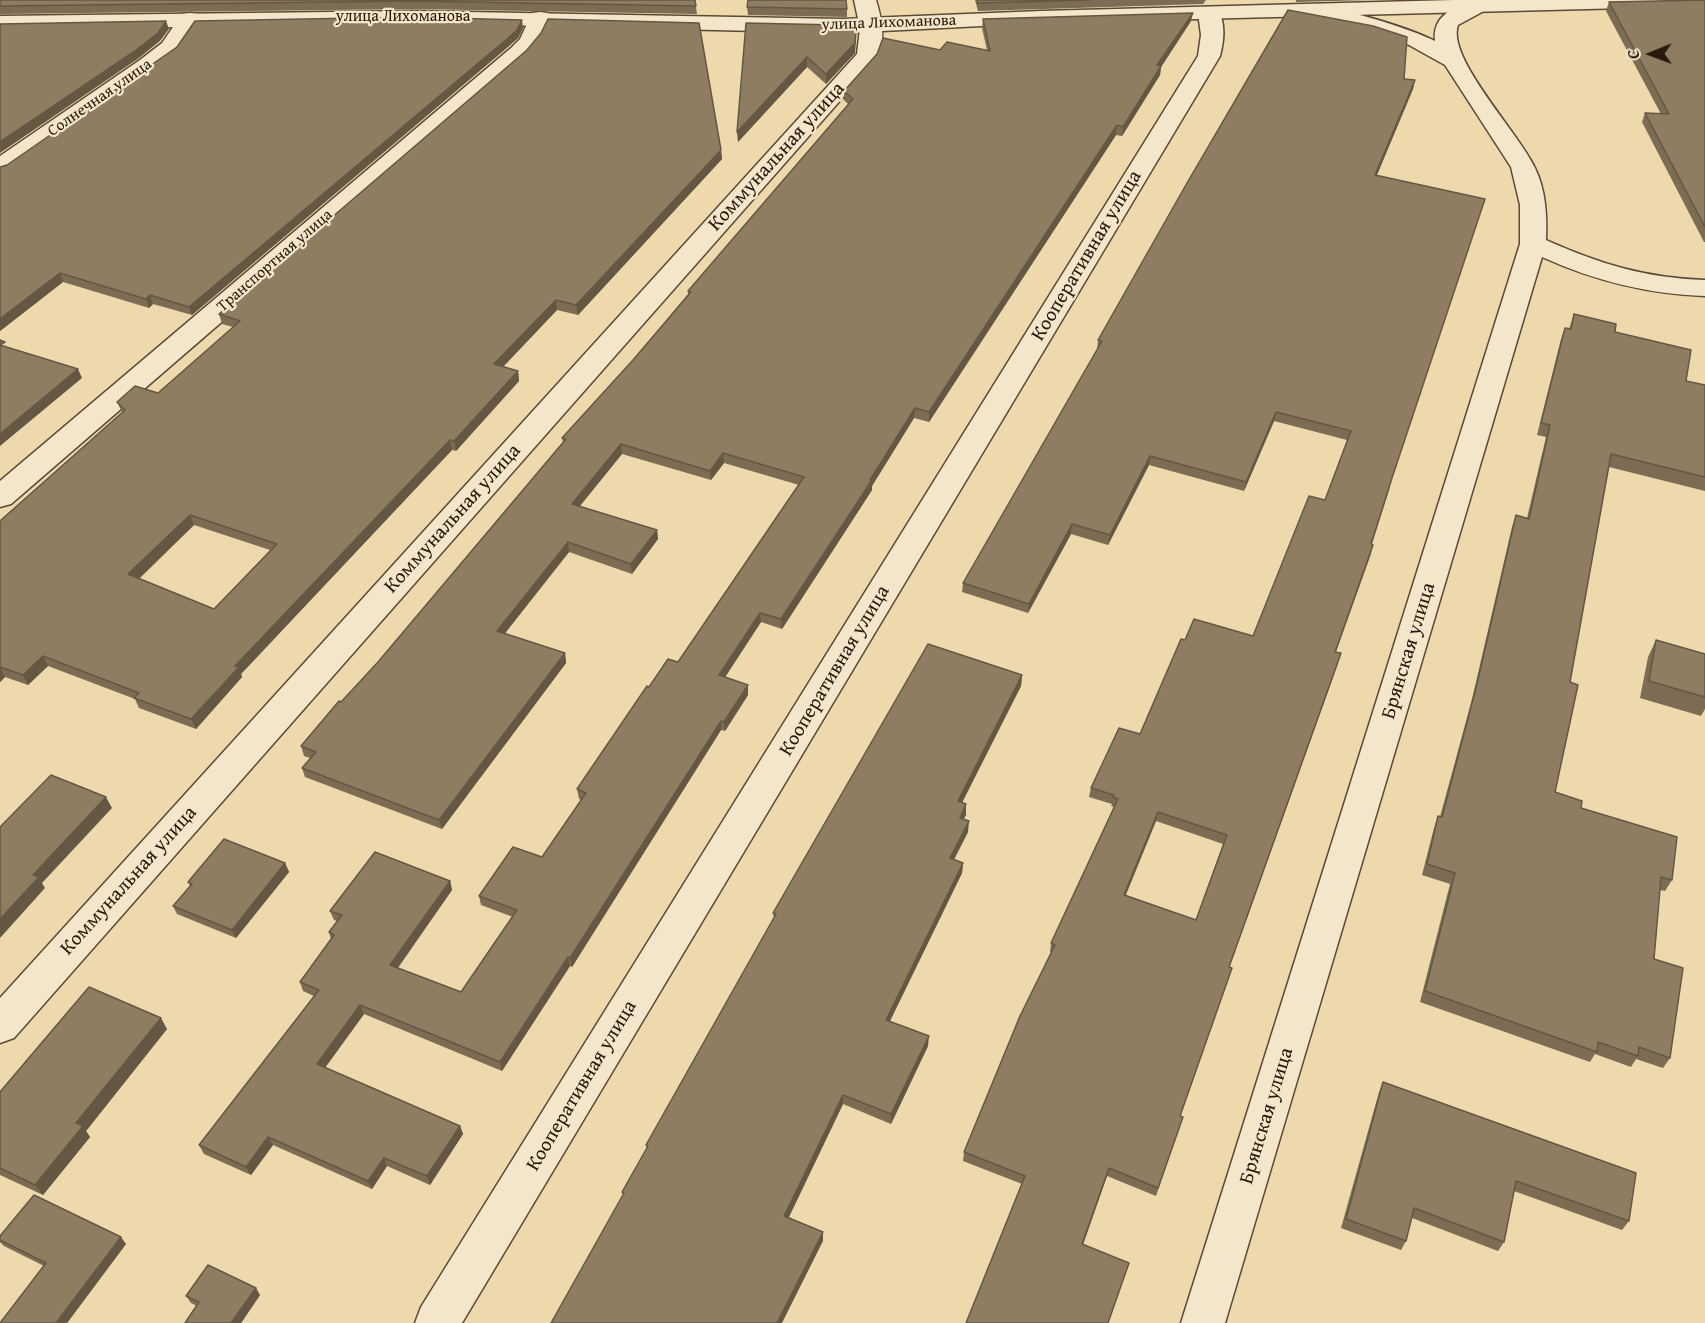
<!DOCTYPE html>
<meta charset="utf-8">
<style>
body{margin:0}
#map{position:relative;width:1705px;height:1323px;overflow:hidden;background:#eed9ad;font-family:"Gentium Book Plus",serif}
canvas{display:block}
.north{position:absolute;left:1621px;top:24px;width:60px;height:60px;-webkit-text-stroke:4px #f4e6ca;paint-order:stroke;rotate:269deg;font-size:16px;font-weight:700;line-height:24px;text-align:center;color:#28190f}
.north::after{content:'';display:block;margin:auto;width:21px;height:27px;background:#28190f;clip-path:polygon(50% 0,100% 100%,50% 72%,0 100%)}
</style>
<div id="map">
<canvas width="1705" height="1323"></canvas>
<div class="north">С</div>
</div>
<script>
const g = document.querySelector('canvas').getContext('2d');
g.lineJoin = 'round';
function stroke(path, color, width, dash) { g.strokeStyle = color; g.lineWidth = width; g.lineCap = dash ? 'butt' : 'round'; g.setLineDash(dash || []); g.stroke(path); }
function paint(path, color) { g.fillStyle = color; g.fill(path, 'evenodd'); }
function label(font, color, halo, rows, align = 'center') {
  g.font = font + ' "Gentium Book Plus",serif'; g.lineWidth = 4.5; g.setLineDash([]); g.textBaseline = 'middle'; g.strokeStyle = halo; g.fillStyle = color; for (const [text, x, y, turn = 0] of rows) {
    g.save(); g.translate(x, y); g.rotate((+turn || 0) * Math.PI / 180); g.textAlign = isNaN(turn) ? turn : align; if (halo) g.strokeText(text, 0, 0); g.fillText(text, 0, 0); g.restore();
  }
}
const minor = new Path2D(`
 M854,0H876C882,19 887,43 875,61L14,1038L0,1043V998L857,54L860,28Z
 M1474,1L1482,2L1485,7L1482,12L1458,25C1446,58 1520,134 1535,168C1546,191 1547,216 1546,240C1600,264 1645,278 1705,280V296C1647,294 1595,281 1542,257L1225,1323H1181L1520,244V205L1511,167L1445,65L1409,45L1372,32L1292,16L1289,11L1292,6C1322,0 1407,27 1435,41C1432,17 1453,6 1474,1Z
 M1209,7L1217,8C1226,22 1224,41 1220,56L462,1323H415L421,1307L1198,56L1201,35L1198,13L1201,8Z
 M540,12L548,13L551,18L541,41L527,58L11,504L0,507V481L511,48L520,39L532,13Z
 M190,13L198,14L201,19L178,53L9,172L0,174V156L140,60L162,43L182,14Z`);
const tertiary = new Path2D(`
 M1454,0H1705V6L1041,23L843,33L415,23L0,30V16L415,11L843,19L1041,11Z`);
stroke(minor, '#5a4936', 3);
stroke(tertiary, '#5a4936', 3);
paint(minor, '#f4e6ca');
paint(tertiary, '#f4e6ca');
paint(new Path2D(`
 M0,0H695L697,14L415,9L0,14Z
 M975,0H1206L1203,4L978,11Z
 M1296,0H1370L1296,2Z
 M1705,0V242H1704L1642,122L1645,113L1661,114L1606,11L1609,2Z
 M747,7L847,9V17L748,15Z
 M983,19L1191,21L1161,67L1160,75L1122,136L1116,135L929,422L914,418L872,486V490L782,629L761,622L725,677L748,685V695L725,731L721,730L572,967L570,966L502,1071L364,1014L325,1068L460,1126L463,1134L430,1185L387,1166L372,1189L273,1145L251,1175L204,1154L199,1145L314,996L303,991L300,982L331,939L329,932L337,921L334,920L330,911L450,881L452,890L398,968L461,992L513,917L481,905L479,896L542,857L581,800L579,799L577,789L649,687L678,662L799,485L724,463L711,480L622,454L580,506L657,530L658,539L632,574L569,552L504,634L565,653L566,663L442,829L305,777L302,768L310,758L304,756L301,746L378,662L563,442L562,438L633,360L688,294V291L849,105L844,100V91L940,50H987L982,28Z
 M746,23L838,25V28L856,31V41L855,53L826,84L807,67L738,142Z
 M523,28L518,38L509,46L192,315L153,304L149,308L63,282L0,331V167Z
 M1404,79L1415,80L1413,89L1377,175L1390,487L1372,544L1371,554L1336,652L1338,663L1229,968H1232L1229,977L1180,1116L1183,1117L1180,1126L1156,1196L1107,1176L1083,1245L1129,1263L1108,1323L1022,1184L963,1161L964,1152L1051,952H1050L1051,943L1114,807L1111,806L1112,804L1089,797L1091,788L1140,734L1185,640L1253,636L1325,500L1347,440L1274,421L1244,491L1149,465L1108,545L1071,534L1028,613L962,592L963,583L1097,350L1098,340ZM1156,821L1223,844L1196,920L1126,895Z
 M721,150L722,159L578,315L557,310L503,367L518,371L519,381L456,451L452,450L241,674L242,677L196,729L139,708L135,699L48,666L28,685L5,677L0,682V521L122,412L117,402L158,393L233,327L222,324L219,314ZM194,525L270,550L214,609L139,579Z
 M1574,314L1615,332L1686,381L1705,385V491L1609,467L1570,682L1555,792L1581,808L1672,880L1665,891L1660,890L1654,959L1670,1058L1663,1068L1636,1059L1631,1067L1595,1054L1590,1062L1420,1002L1450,884L1422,875L1434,828L1438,816L1440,817L1472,699L1512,527L1516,515L1527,518L1546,437L1537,435L1561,339L1565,328L1569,329Z
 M1656,640L1705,654V709L1701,716L1640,698L1648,657Z
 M1022,675L1021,686L962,803L966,804V815L963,819L968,832L954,860L963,863L962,873L890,1021L928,1046L891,1124L843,1104L789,1217L823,1241L623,1196L622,1192L647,1149L646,1145L774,918L773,913Z
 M285,863L289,872L236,938L177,914L173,906L190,886L188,882Z
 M167,1029L86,1131L90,1137L43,1195L0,1175V1092Z
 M1383,1082L1629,1221L1622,1230L1514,1191L1504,1242L1498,1251L1412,1218L1406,1241L1401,1250L1341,1228L1379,1092Z
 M0,1236L126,1244L67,1323H0L44,1266L4,1246L0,1242Z
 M260,1295L241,1323H185L197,1306L191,1303L186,1296Z`), '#7b6c53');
paint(new Path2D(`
 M1193,13L1191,21L1161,67L1160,75L1122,136L1123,127L1157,65Z
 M522,20L523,28L518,38L509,46L192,315L189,307Z
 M166,21L169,29L160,41L139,58L0,153V142Z
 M856,31L855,53L826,84V74Z
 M807,57V67L738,142L737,132Z
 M1415,80L1413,89L1373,184L1375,175Z
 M1117,125L1116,135L929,422V412Z
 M721,150L722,159L578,315L576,305Z
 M60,273L63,282L0,331V319Z
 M150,295L153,304L149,308L146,299Z
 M556,300L557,310L496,374L494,364Z
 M78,369L82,378L0,446V434Z
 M518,371L519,381L456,451L454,441Z
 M915,408L914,418L872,486V490L782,629L781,619Z
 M1276,412L1274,421L1244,491L1246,482Z
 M450,440L452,450L241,674L242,677L196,729L191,719L235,666Z
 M621,444L622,454L574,513L572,504Z
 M723,453L724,463L711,480L710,471Z
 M1150,456L1149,465L1108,545L1110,535Z
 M190,515L194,525L133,584L128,574Z
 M1072,524L1071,534L1028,613L1029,604Z
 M657,530L658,539L632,574L631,564Z
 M568,542L569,552L499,641L497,631Z
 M760,613L761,622L720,685L719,675Z
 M565,653L566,663L442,829L439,820Z
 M1341,653L1338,663L1226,976L1229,967Z
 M43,656L48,666L28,685L23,675Z
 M0,667L5,677L0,682Z
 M1022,675L1021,686L957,812L958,801Z
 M748,685V695L725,731L724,722Z
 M721,721V730L572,967L570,958Z
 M106,797L112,808L42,883L45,888L0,938V919L33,875Z
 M966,804V815L959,828L960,818Z
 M1158,812L1156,821L1122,903L1124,895Z
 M969,821L968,832L949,868L950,858Z
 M285,863L289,872L236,938L232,930Z
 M963,863L962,873L886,1029V1020Z
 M450,881L452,890L393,974L390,965Z
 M568,957L570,966L502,1071L500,1062Z
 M1232,968L1229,977L1177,1125L1180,1116Z
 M360,1005L364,1014L321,1073L317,1064Z
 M161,1018L167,1029L86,1131L90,1137L43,1195L35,1185L76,1123Z
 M929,1036L928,1046L891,1124V1114Z
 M843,1095V1104L785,1225L784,1216Z
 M460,1126L463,1134L430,1185L427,1176Z
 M268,1137L273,1145L251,1175L246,1167Z
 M384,1158L387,1166L372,1189L368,1181Z
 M1109,1168L1107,1176L1080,1252L1082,1244Z
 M823,1232V1241L782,1323H777Z
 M121,1237L126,1244L67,1323H56Z
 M256,1288L260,1295L241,1323H231Z`), '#645844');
const building = new Path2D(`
 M0,0H695L696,6L413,1L0,6Z
 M748,0H846L847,9L747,7Z
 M977,0H1089L978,3Z
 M1705,0V227L1645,113L1669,114L1609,2Z
 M1288,10L1373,26L1407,37L1404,79L1415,80L1375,175L1485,199L1392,478L1371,544L1373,545L1335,652L1341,653L1229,967L1232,968L1180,1116L1183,1117L1158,1188L1109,1168L1082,1244L1129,1263L1108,1323H966L1025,1176L964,1152L1020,1016L1055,945L1051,943L1118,799L1113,797L1114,795L1091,788L1119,728L1140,734L1181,639L1185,640L1194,619L1253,636L1309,496L1325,500L1351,431L1276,412L1246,482L1150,456L1110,535L1072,524L1029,604L963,583L1102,341L1098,340L1187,183ZM1158,812L1227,835L1196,920L1124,895Z
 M1193,13L1157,65L1161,66L1123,127L1117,125L929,412L915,408L870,480H872L781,619L760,613L719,675L748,685L724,722L721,721L570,958L568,957L500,1062L360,1005L317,1064L460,1126L427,1176L384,1158L368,1181L268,1137L246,1167L199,1145L319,990L300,982L334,935L329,932L342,915L330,911L375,852L450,881L390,965L461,992L517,910L479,896L513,847L542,857L586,793L577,789L647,686L649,687L668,659L678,662L804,477L723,453L710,471L621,444L572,504L657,530L631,564L568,542L497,631L565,653L439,820L302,768L316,752L301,746L339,701L341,702L378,662L566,439L562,438L633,360L691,292L688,291L853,99L844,91L877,54L883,38L940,50L947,42L990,51L983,19Z
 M413,17L522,20L517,30L508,38L189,307L150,295L146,299L60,273L0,319V167L7,165L177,47L195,21Z
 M548,19L699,23L721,150L576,305L556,300L494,364L518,371L454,441L450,440L235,666L239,667L191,719L134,698L139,693L43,656L23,675L0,667V521L125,410L117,402L135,386L158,393L240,321L219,314L527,50L541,33ZM190,515L277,544L214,609L128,574Z
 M166,21L158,33L136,50L0,142V24Z
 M746,23L838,25L837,27L856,31L855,43L826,74L807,57L737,132Z
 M1574,314L1616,324L1615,332L1691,350L1686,381L1705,385V477L1611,454L1570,682L1578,685L1555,792L1582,801L1581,808L1677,837L1672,880L1661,877L1654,959L1683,968L1670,1058L1639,1047L1638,1056L1598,1042L1597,1052L1425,991L1455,873L1427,864L1438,816L1442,817L1476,688L1516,515L1529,519L1550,425L1541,423L1565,328L1571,329Z
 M0,340L5,342L0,345L78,369L0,434Z
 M1656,640L1705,654V697L1649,681Z
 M928,644L1022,675L958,801L966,804L960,818L969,821L950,858L963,863L886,1020L929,1036L891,1114L843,1095L784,1216L823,1232L777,1323H551L624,1193L622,1192L648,1146L646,1145L776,914L773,913Z
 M51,775L106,797L33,875L39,877L0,919V827Z
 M224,839L285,863L232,930L173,906L192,884L188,882Z
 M89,987L161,1018L76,1123L83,1126L35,1185L0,1168V1092Z
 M1383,1082L1636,1173L1629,1221L1516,1181L1504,1242L1414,1208L1406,1241L1346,1219Z
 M34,1195L121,1237L56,1323H0L46,1263L0,1240V1236Z
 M208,1265L256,1288L231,1323H185L199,1302L186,1296Z`);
paint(building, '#8f7d61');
stroke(building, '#645844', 1.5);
label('16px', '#28190f', '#f4e6ca', [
 ["улица Лихоманова",403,17],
 ["улица Лихоманова",889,23,-2],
 ["Солнечная улица",100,98,-35],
 ["Транспортная улица",275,261,-41]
]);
label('20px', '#28190f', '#f4e6ca', [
 ["Коммунальная улица",777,157,-48],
 ["Кооперативная улица",1087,256,-59],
 ["Коммунальная улица",453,519,-48],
 ["Брянская улица",1409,651,-73],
 ["Кооперативная улица",835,671,-59],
 ["Коммунальная улица",129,881,-48],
 ["Кооперативная улица",582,1086,-59],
 ["Брянская улица",1267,1116,-73]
]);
</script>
